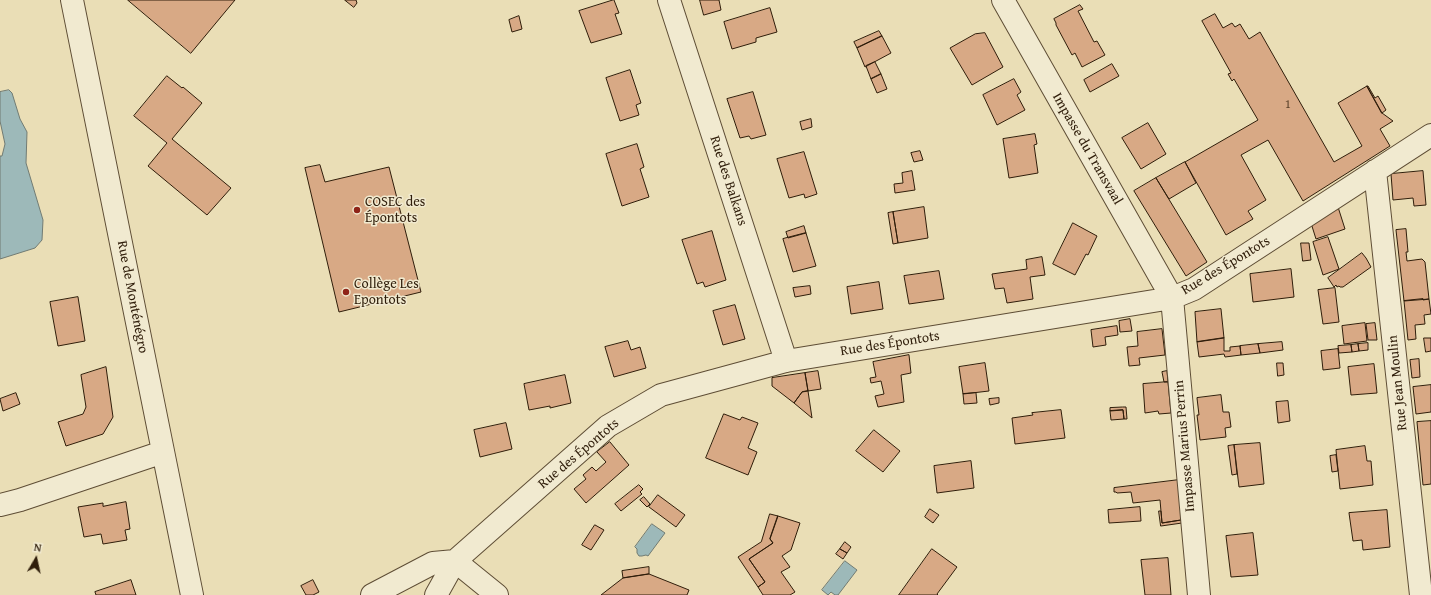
<!DOCTYPE html>
<meta charset="utf-8">
<style>
body{margin:0}
#map{position:relative;width:1431px;height:595px;overflow:hidden;background:#eadeb6;font-family:"Gentium Book Plus",serif}
canvas{display:block}
.north{position:absolute;left:16px;top:539px;width:40px;height:40px;-webkit-text-stroke:3px #f1ead0;paint-order:stroke;rotate:9deg;font-size:11px;font-weight:700;line-height:16px;text-align:center;color:#2f1d0a}
.north::after{content:'';display:block;margin:auto;width:14px;height:18px;background:#2f1d0a;clip-path:polygon(50% 0,100% 100%,50% 72%,0 100%)}
</style>
<div id="map">
<canvas width="1431" height="595"></canvas>
<div class="north">N</div>
</div>
<script>
const g = document.querySelector('canvas').getContext('2d');
g.lineJoin = 'round';
function paint(path, color) { g.fillStyle = color; g.fill(path, 'evenodd'); }
function stroke(path, color, width, dash) { g.strokeStyle = color; g.lineWidth = width; g.lineCap = dash ? 'butt' : 'round'; g.setLineDash(dash || []); g.stroke(path); }
function label(font, color, halo, rows, align = 'center') {
  g.font = font + ' "Gentium Book Plus",serif'; g.lineWidth = 3; g.setLineDash([]); g.textBaseline = 'middle'; g.strokeStyle = halo; g.fillStyle = color; for (const [text, x, y, turn = 0] of rows) {
    g.save(); g.translate(x, y); g.rotate((+turn || 0) * Math.PI / 180); g.textAlign = isNaN(turn) ? turn : align; if (halo) g.strokeText(text, 0, 0); g.fillText(text, 0, 0); g.restore();
  }
}
const water = new Path2D(`
 M9,90L12,93L20,119L27,132L26,163L43,220L42,240L35,248L0,259V156H2L5,144L0,121V92Z
 M652,524L665,533L648,556L646,555L642,556H639L637,553V549L635,547Z
 M845,561L857,570L838,595H835L831,592L828,595L822,590Z`);
paint(water, '#9db9b9');
stroke(water, '#717b73', 1);
const building = new Path2D(`
 M128,0H235L191,53Z
 M345,0H356L357,3L354,7Z
 M614,0L619,13L615,14L622,34L591,43L579,11Z
 M700,0H719L721,10L704,15Z
 M1080,5L1083,9L1078,11L1094,42L1097,41L1105,55L1082,67L1075,53L1072,55L1056,25V23L1054,19Z
 M770,8L777,32L756,38V42L732,49L724,22Z
 M1215,14L1223,28L1232,23L1235,27L1240,24L1249,39L1260,32L1334,162L1362,146L1338,103L1367,86L1382,113L1393,121L1380,129L1390,146L1303,201L1268,140L1241,155L1266,200L1248,211L1253,219L1226,235L1185,162L1258,120L1234,79L1232,81L1228,74L1231,73L1202,21Z
 M519,16L522,29L512,32L509,20Z
 M879,31L882,36L857,48L854,42Z
 M985,33L1003,67L972,85L950,48L975,34Z
 M882,36L891,53L865,67L857,48Z
 M875,62L881,74L871,79L866,66Z
 M1112,64L1119,76L1090,92L1084,80Z
 M630,70L641,103L636,105L639,115L620,121L606,78Z
 M881,74L887,89L877,93L871,79Z
 M167,76L182,88L183,87L202,103L172,139L231,188L207,215L148,166L167,143L134,116Z
 M1014,79L1021,92L1017,95L1025,110L997,125L983,95Z
 M1367,86H1368L1375,98L1378,96L1386,110L1382,113Z
 M753,92L766,135L751,139L749,136L740,138L727,99Z
 M811,119L812,127L802,130L800,122Z
 M1148,123L1166,154L1141,169L1122,138Z
 M1035,134L1037,144L1034,145L1038,173L1009,178L1003,139Z
 M637,144L644,167L640,169L649,197L622,206L606,154Z
 M920,151L923,160L914,162L911,153Z
 M804,152L817,194L805,198L804,194L789,198L777,159Z
 M1185,162L1196,183L1169,199L1156,178Z
 M320,165L325,182L389,167L421,292L339,312L305,168Z
 M912,171L915,190L895,193L894,184L903,183L902,173Z
 M1423,171L1426,205L1414,206L1413,198L1393,200L1391,174Z
 M1156,178L1207,262L1186,276L1134,191Z
 M924,207L928,238L898,243L893,212Z
 M1338,207L1345,229L1316,239L1311,223Z
 M893,212L898,243L893,244L888,213Z
 M1073,223L1097,236L1088,255L1086,254L1075,275L1053,264Z
 M804,226L806,233L788,238L786,232Z
 M1406,229L1408,252H1406L1407,261L1422,259L1425,262L1429,299L1404,301L1396,230Z
 M712,231L726,280L705,287L703,282L697,284L682,240Z
 M806,233L816,266L793,272L783,239Z
 M1328,237L1339,269L1323,275L1313,242Z
 M1301,243H1309L1311,260L1303,261Z
 M1362,253L1366,258L1371,267L1343,287H1340L1339,286L1337,287L1336,285L1334,287L1328,278Z
 M1042,257L1045,275L1030,277L1033,299L1007,303L1004,288L995,289L992,274L1027,269L1026,260Z
 M1291,269L1294,297L1253,302L1250,274Z
 M939,271L944,299L909,304L904,276Z
 M879,282L883,309L851,314L847,287Z
 M810,286L811,294L795,297L793,288Z
 M1335,288L1339,322L1323,324L1318,290Z
 M78,297L85,341L58,346L50,302Z
 M1423,299V300L1429,299L1431,314L1424,315L1425,324L1415,325L1416,339L1408,340L1404,301Z
 M735,305L745,339L723,345L713,311Z
 M1221,309L1224,338L1197,342L1195,312Z
 M1130,319L1132,331L1120,332L1119,321Z
 M1365,323L1367,341L1344,344L1342,326Z
 M1375,323L1377,340H1368L1366,324Z
 M1117,326L1118,335L1105,337L1106,345L1093,347L1091,330Z
 M1162,329L1165,355L1139,358L1140,365L1129,366L1127,347L1138,346L1137,332Z
 M1224,338V351H1230V347L1240,346L1241,355L1225,357L1224,354L1199,357L1197,342Z
 M1424,338H1431V351L1426,352Z
 M628,341L631,350L640,347L646,368L614,377L605,347Z
 M1282,342L1283,350L1260,353L1258,344Z
 M1368,343V350L1359,351L1358,344Z
 M1258,344L1260,353L1241,355L1240,346Z
 M1358,344L1359,351L1352,352L1351,345Z
 M1351,345L1352,352L1339,353L1338,346Z
 M1338,349L1340,368L1323,370L1321,351Z
 M909,355L911,373L901,375L904,402L878,407L875,396L884,394L881,381L871,383L870,378L876,377L873,362Z
 M1419,359L1420,377L1412,378L1410,360Z
 M985,363L989,391L963,394L959,367Z
 M1277,363H1283L1284,375L1278,376Z
 M1374,364L1377,393L1351,395L1348,367Z
 M106,367L113,417L103,434L66,446L58,422L83,414L86,407L81,375Z
 M818,371L821,389L808,391L805,373Z
 M1167,371L1168,382H1164L1162,372Z
 M805,373L808,391L802,392L794,403L772,386V378Z
 M565,375L571,403L550,408V406L529,410L524,384Z
 M1168,382L1171,413L1159,414L1158,411L1145,413L1143,384Z
 M1431,385V412L1416,414L1413,387Z
 M808,391L812,418L794,403L802,392Z
 M16,393L20,404L3,411L0,399Z
 M976,393L977,403L964,404L963,394Z
 M1221,395L1223,412H1229L1231,427L1225,428L1226,437L1200,440L1197,415H1199L1197,398Z
 M999,398V403L990,405L989,399Z
 M1288,401L1290,421L1278,423L1276,402Z
 M1123,407H1126L1127,419H1124L1123,410L1110,411V408Z
 M1061,410L1065,438L1015,444L1012,418L1033,415L1032,413Z
 M1123,410L1124,419L1111,420L1110,411Z
 M724,414L740,420L742,417L758,423L748,448L757,452L748,475L706,458Z
 M1431,421V484L1423,485L1417,422Z
 M506,423L512,449L480,457L474,430Z
 M874,430L900,451L883,472L856,451Z
 M610,442L629,465L586,503L574,489L586,479L583,475L592,467L596,471L606,462L597,452Z
 M1260,443L1264,484L1239,487L1234,445Z
 M1234,445L1237,474L1232,475L1228,446Z
 M1365,446L1367,461H1371L1373,485L1340,489L1336,450Z
 M1336,455L1338,471L1332,472L1330,456Z
 M971,461L974,488L937,493L934,466Z
 M1179,480L1181,520L1162,523L1160,500L1133,503L1131,492L1117,493L1116,492H1114V488Z
 M639,485L643,489L640,492L642,494L621,511L615,504Z
 M658,495L685,515L676,527L649,507Z
 M644,497L650,504L647,507L640,500Z
 M126,502L130,529L125,530L127,540L103,544L101,534L84,537L78,507L103,503V506Z
 M1140,507L1141,521L1109,523L1108,510Z
 M930,509L939,515L933,523L925,517Z
 M1387,510L1390,547L1363,550L1362,540L1353,541L1349,513Z
 M1159,511H1161L1162,523L1181,520L1182,523L1161,526Z
 M770,514L778,516L770,539L773,543L749,559L765,582L758,587L738,557L761,542Z
 M778,516L800,523L791,550L782,556L790,567L781,572L795,592L790,595H763L758,587L765,582L749,559L773,543L770,539Z
 M595,525L604,530L591,550L582,545Z
 M1253,533L1258,575L1231,577L1226,536Z
 M845,542L851,547L847,553L840,549Z
 M840,549L847,553L843,559L836,554Z
 M932,549L957,567L937,594L938,595H899Z
 M1168,558L1171,595H1145L1141,560Z
 M649,567V574L623,578L622,571Z
 M649,574L689,590L687,595H601L623,578Z
 M131,580L136,595H96L95,592Z
 M313,580L319,592L313,595H306L301,586Z`);
paint(building, '#d8a985');
stroke(building, '#2f1d0a', 1);
const street = new Path2D(`
 M72,0L192,595
 M669,0L786,361
 M1003,0L1172,298L1199,595
 M1375,171L1421,595
 M0,505L20,500L163,452
 M372,595L433,563L455,561L608,426L661,395L786,361L1172,298L1194,289L1431,135
 M436,595L455,561L497,595`);
stroke(street, '#5e4d35', 24);
stroke(street, '#f1ead0', 22);
for (const [x, y, r, color] of [
 [357,210,4,"#8f2418"],
 [346,292,4,"#8f2418"]
]) { const dot = new Path2D(); dot.arc(x, y, r, 0, 2 * Math.PI); g.fillStyle = color; g.fill(dot); stroke(dot, '#f1ead0', 1.5); }
label('12px', '#594029', null, [
 ["1",1288,105]
]);
label('14px', '#2f1d0a', '#f1ead0', [
 ["Impasse du Transvaal",1087,149,60],
 ["Rue des Balkans",728,181,72],
 ["Rue des Épontots",1226,266,-31],
 ["Rue de Monténégro",132,297,79],
 ["Rue des Épontots",890,344,-9],
 ["Rue Jean Moulin",1398,383,-96],
 ["Impasse Marius Perrin",1185,446,-95],
 ["Rue des Épontots",579,454,-40]
]);
label('14px', '#2f1d0a', '#f1ead0', [
 ["COSEC des",365,202],
 ["Épontots",365,218],
 ["Collège Les",354,284],
 ["Epontots",354,300]
], 'left');
</script>
